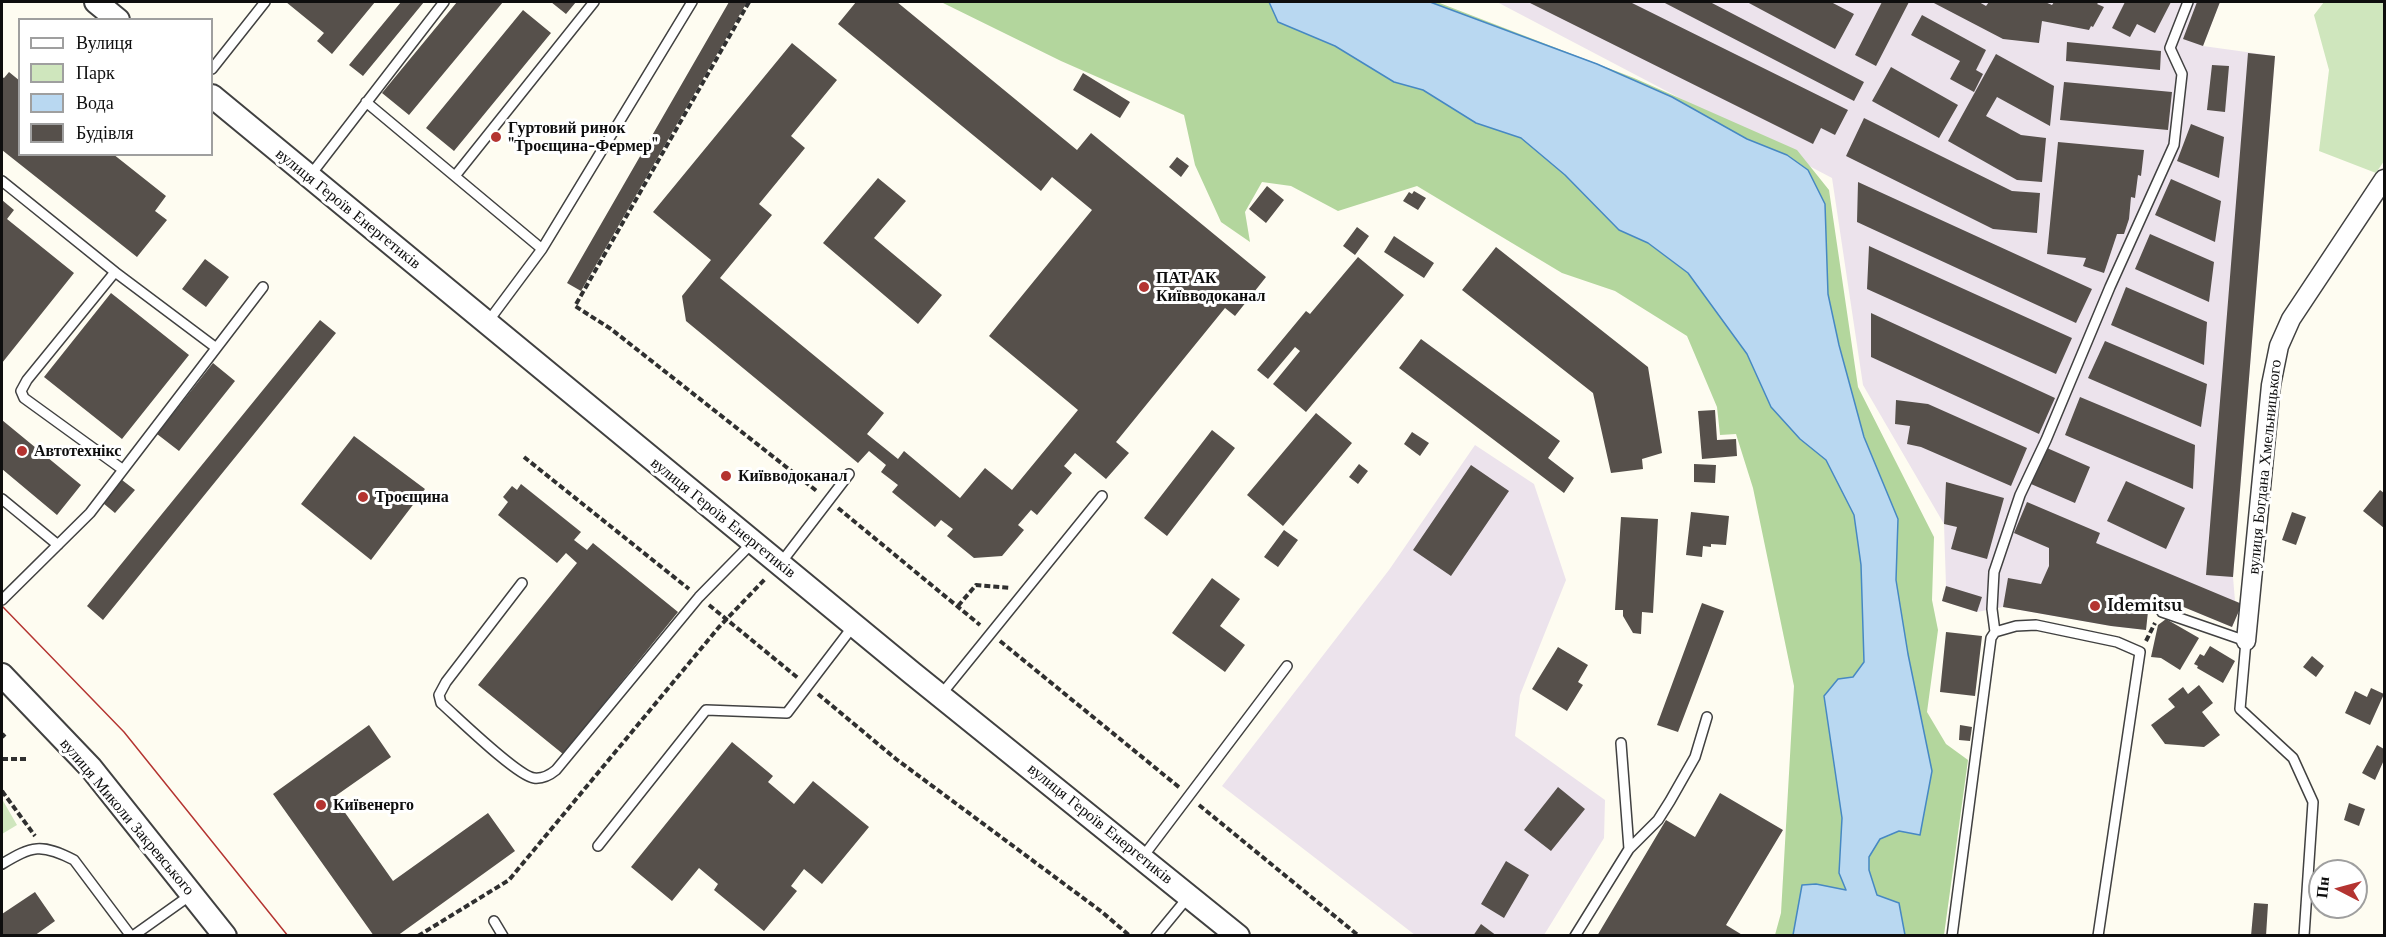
<!DOCTYPE html>
<meta charset="utf-8">
<style>
body{margin:0}
#map{position:relative;width:2386px;height:937px;overflow:hidden;background:#fefcf1;font-family:"Libre Baskerville",serif}
canvas{display:block}
.frame{position:absolute;inset:0;border:3px solid #0e0e0e;pointer-events:none}
.legend{position:absolute;left:18px;top:18px;width:195px;height:138px;box-sizing:border-box;background:#fff;border:2px solid #9f9f9f;margin:0;padding:8px 10px;list-style:none;font-size:18px;color:#0e0e0e}
.legend li{display:flex;align-items:center;gap:12px;height:30px}
.legend b{width:30px;border:2px solid #9f9f9f}
.north{position:absolute;left:2308px;top:859px;width:60px;height:60px;box-sizing:border-box;background:#fff;border:2px solid #9f9f9f;border-radius:50%;rotate:276deg;font-size:16px;font-weight:700;line-height:24px;text-align:center;color:#0e0e0e}
.north::after{content:'';display:block;margin:auto;width:21px;height:27px;background:#b43431;clip-path:polygon(50% 0,100% 100%,50% 72%,0 100%)}
</style>
<div id="map">
<canvas width="2386" height="937"></canvas>
<div class="frame"></div>
<ul class="legend">
<li><b style="height:8px;background:#fff"></b>Вулиця</li>
<li><b style="height:16px;background:#cfe6bd"></b>Парк</li>
<li><b style="height:16px;background:#b9d8f1"></b>Вода</li>
<li><b style="height:16px;background:#56504b"></b>Будівля</li>
</ul>
<div class="north">Пн</div>
</div>
<script>
const g = document.querySelector('canvas').getContext('2d');
g.lineJoin = 'round';
function paint(path, color) { g.fillStyle = color; g.fill(path, 'evenodd'); }
function stroke(path, color, width, dash) { g.strokeStyle = color; g.lineWidth = width; g.lineCap = dash ? 'butt' : 'round'; g.setLineDash(dash || []); g.stroke(path); }
function label(font, color, halo, rows, align = 'center') {
  g.font = font + ' "Libre Baskerville",serif'; g.lineWidth = 6; g.setLineDash([]); g.textBaseline = 'middle'; g.strokeStyle = halo; g.fillStyle = color; for (const [text, x, y, turn = 0] of rows) {
    g.save(); g.translate(x, y); g.rotate((+turn || 0) * Math.PI / 180); g.textAlign = isNaN(turn) ? turn : align; if (halo) g.strokeText(text, 0, 0); g.fillText(text, 0, 0); g.restore();
  }
}
paint(new Path2D(`
 M1497,2H2220L2203,46L2275,56L2233,577L2235,601L2242,604L2232,627L2153,594L2149,602L2146,630L2111,626L2003,607L1977,612L1942,601L1946,586L1944,524L1863,385L1832,178Z
 M1475,445L1534,484L1566,580L1520,695L1515,736L1605,800L1604,838L1544,935H1415L1222,786L1389,570Z`), '#ece3ec');
paint(new Path2D(`
 M2324,2H2384V161L2376,173L2319,151L2329,70L2314,15Z
 M2,799L17,825L2,834Z`), '#cfe6bd');
paint(new Path2D(`
 M941,2H1437L1634,78L1797,150L1829,190L1858,387L1934,537L1932,600L1938,630L1927,712L1946,744L1968,760L1944,935H1775L1781,913L1794,686L1753,488L1736,434L1720,435L1717,407L1687,336L1615,291L1562,273L1417,186L1338,211L1291,186L1262,182L1245,212L1250,242L1221,222L1195,165L1184,115L1061,61Z`), '#b3d69d');
const water = new Path2D(`
 M1269,2H1430L1597,64L1672,97L1747,139L1787,155L1808,170L1825,204L1828,294L1839,345L1864,437L1898,519L1896,580L1908,654L1932,771L1920,835L1899,831L1880,839L1869,857V870L1877,895L1899,903L1905,935H1793L1802,885L1816,884L1846,890L1839,873L1842,818L1824,696L1838,679L1853,677L1864,662L1861,565L1854,515L1826,460L1800,439L1771,407L1747,354L1688,273L1648,243L1619,230L1565,175L1521,138L1476,123L1423,90L1394,82L1335,46L1278,22Z`);
paint(water, '#b9d8f1');
stroke(water, '#4688c3', 1.5);
paint(new Path2D(`
 M286,2H375L332,54L317,41L324,33Z
 M401,2H424L363,76L349,65Z
 M457,2H503L409,115L382,93Z
 M551,2H576L566,14Z
 M729,2H747L581,291L567,283Z
 M856,2H897L1077,150L1091,133L1266,277L1235,316L1225,308L1116,442L1129,453L1106,479L1075,453L1064,466L1072,473L1037,515L1031,510L1018,525L1024,530L1002,556L974,558L947,536L953,529L941,520L935,527L892,492L898,485L881,472L886,465L869,451L858,463L686,321L682,296L711,260L653,212L792,43L837,80L791,136L805,148L759,204L772,215L720,278L884,413L867,434L898,459L904,451L960,498L985,468L1012,490L1078,410L989,336L1092,210L1052,177L1041,191L838,24Z
 M1528,2H1630L1848,110L1835,135L1821,128L1813,144Z
 M1663,2H1710L1864,82L1854,101Z
 M1747,2H1831L1854,14L1835,49Z
 M1882,2H1909L1876,66L1855,55Z
 M1932,2H1979L1986,6L1989,2H2045L2052,5L2054,2H2099L2097,4L2104,7L2093,27L2091,26L2089,30L2042,21L2039,43L2003,39Z
 M2125,2H2171L2155,33L2137,24L2130,37L2112,28Z
 M2197,2H2220L2203,46L2183,39Z
 M523,10L551,33L454,151L426,128Z
 M1922,15L1986,50L1976,70L1983,74L1974,92L1950,79L1960,61L1911,35Z
 M2067,42L2161,51L2160,70L2066,61Z
 M2248,53L2275,56L2233,577L2206,575Z
 M1996,54L2054,86L2050,126L1997,97L1986,116L2021,135L2046,138L2042,182L2017,180L1948,141Z
 M2212,65L2229,66L2225,112L2207,110Z
 M1891,67L1958,105L1939,138L1872,101Z
 M9,72L20,81V154H113L166,196L155,211L167,220L137,257L2,150V77L4,78Z
 M1083,73L1130,102L1120,118L1073,90Z
 M2064,82L2172,92L2168,130L2060,120Z
 M1864,118L2012,191L2040,193L2037,233L1993,229L1846,156Z
 M2191,124L2224,137L2219,178L2177,161Z
 M2058,142L2144,150L2141,176L2138,175L2135,198L2131,197L2129,219L2124,234H2117L2104,273L2083,266L2086,258L2047,254Z
 M1177,157L1189,166L1181,177L1169,167Z
 M878,178L906,201L874,238L942,295L918,324L823,243Z
 M2171,179L2221,201L2215,242L2155,215Z
 M1858,182L2092,289L2076,323L1857,222Z
 M1267,186L1284,200L1266,223L1249,209Z
 M1414,191L1426,198L1418,210L1403,201L1409,192L1412,194Z
 M2,200L14,210L7,219L74,273L2,363Z
 M1357,227L1369,236L1355,255L1343,246Z
 M2150,234L2214,262L2209,302L2135,269Z
 M1394,236L1434,263L1424,278L1384,252Z
 M1869,246L2072,338L2056,374L1867,289Z
 M1496,247L1648,367L1662,453L1642,459L1643,469L1611,473L1593,393L1462,290Z
 M1358,257L1404,295L1306,412L1273,384L1300,351L1295,347L1268,379L1257,370L1306,311L1310,314Z
 M205,259L229,277L206,307L182,289Z
 M2126,287L2207,322L2204,365L2111,325Z
 M111,293L189,355L122,439L44,377Z
 M1871,313L2055,398L2039,434L1871,357Z
 M320,320L336,333L103,620L87,606Z
 M1421,339L1560,441L1548,458L1574,478L1564,493L1399,368Z
 M2105,341L2207,384L2201,427L2088,378Z
 M213,363L235,381L179,451L157,434Z
 M2080,397L2195,445L2193,489L2065,435Z
 M1896,400L1928,404L2027,448L2011,486L1921,447L1907,444L1910,426L1895,424Z
 M1715,410L1717,440L1736,439L1737,456L1702,459L1698,411Z
 M1316,413L1352,443L1283,526L1247,495Z
 M2,420L81,485L57,515L2,469Z
 M1212,430L1235,448L1167,536L1144,518Z
 M1412,432L1429,443L1420,456L1404,444Z
 M354,436L425,489L371,560L301,504Z
 M2047,448L2090,467L2075,503L2031,484Z
 M1359,464L1368,471L1358,484L1349,477Z
 M1694,464L1716,465L1715,483L1694,482Z
 M1471,465L1509,491L1451,576L1413,550Z
 M122,480L135,490L115,513L103,503Z
 M2126,481L2185,508L2166,549L2107,521Z
 M1946,482L2004,498L1987,559L1951,549L1957,527L1944,524Z
 M521,484L581,532L574,540L587,550L593,543L678,612L563,754L478,685L577,563L566,553L557,563L498,515L508,502L503,497L512,486L517,490Z
 M2380,490L2384,493V528L2363,511Z
 M2027,502L2100,533L2096,543L2242,604L2232,627L2152,594L2149,602L2146,630L2111,626L2003,607L2008,578L2041,584L2049,566V548L2014,533Z
 M1691,512L1729,516L1726,545L1711,544V547L1703,546L1702,557L1686,555Z
 M2292,512L2306,517L2296,545L2282,540Z
 M1621,517L1658,519L1653,613L1642,612L1641,634L1633,633L1623,616V610H1615Z
 M1284,530L1298,540L1278,567L1264,557Z
 M1212,578L1240,599L1220,626L1245,645L1225,672L1172,633Z
 M1946,586L1982,597L1977,612L1942,601Z
 M1702,603L1724,611L1678,732L1657,725Z
 M2166,619L2199,638L2180,670L2161,658L2151,657L2158,625Z
 M1946,632L1982,636L1975,696L1940,692Z
 M2210,646L2235,661L2223,683L2197,668L2198,666L2194,664L2200,654L2204,656Z
 M1558,647L1588,665L1578,682L1583,685L1567,711L1532,689Z
 M2312,656L2324,666L2316,677L2303,667Z
 M2199,685L2213,703L2202,712L2220,735L2204,747L2165,744L2151,725L2175,707L2168,699L2183,687L2188,694Z
 M2371,688L2384,694L2370,725L2345,713L2355,691L2367,697Z
 M369,725L391,757L334,797L393,881L488,813L515,851L397,936H374L273,794Z
 M1960,725L1972,727L1970,741L1959,740Z
 M732,742L773,776L768,782L794,804L813,781L869,827L822,884L804,869L791,886L797,891L764,931L714,890L718,884L699,868L672,901L631,867Z
 M2377,745L2384,749V760L2375,780L2362,773Z
 M1558,787L1585,809L1551,851L1524,830Z
 M1720,793L1783,830L1726,925L1744,936H1597L1666,820L1695,837Z
 M2349,803L2365,809L2359,826L2344,820Z
 M1506,861L1529,875L1504,918L1481,904Z
 M35,892L55,921L34,936H2V914Z
 M2254,903L2268,904L2266,936H2251Z
 M1481,924L1497,936H1473Z`), '#56504b');
const service = new Path2D(`
 M212,69L265,2
 M366,102L542,249
 M455,176L594,2
 M309,177L444,2
 M2,181L115,272L215,347
 M115,272L27,380L21,391L24,398L122,469
 M487,323L542,249L692,2
 M2,499L58,545
 M780,564L849,474
 M522,583L446,682L439,695L441,703C457,717 517,776 534,778C543,779 550,775 556,770L699,597L753,542
 M2,600L90,513L263,287
 M2162,612L2246,641L2240,709L2293,758L2313,802L2304,936
 M1995,632L2016,626L2036,625L2117,642L2140,652L2098,936
 M940,696L1102,496
 M1621,743L1629,849
 M598,846L706,710L787,713L854,625
 M1142,858L1287,666
 M2,864C32,846 41,843 74,860L131,936
 M494,921L503,936
 M133,936L192,894
 M1156,936L1189,896
 M1575,936L1629,849L1658,820L1670,801L1695,757L1707,717
 M1952,936L1991,638L1995,632L1992,609L1994,572L2020,495L2046,440L2110,287L2174,145L2182,74L2170,48L2188,2`);
const minor = new Path2D(`
 M2246,641L2271,385L2279,346L2291,319L2384,179`);
const tertiary = new Path2D(`
 M96,2L118,20
 M212,96L912,673L1238,936
 M2,675L91,768L225,936`);
stroke(service, '#414141', 12);
stroke(minor, '#414141', 21);
stroke(tertiary, '#414141', 26);
stroke(new Path2D(`
 M749,2L575,306L611,329L818,492
 M524,457L689,589
 M838,508L980,625
 M709,605L798,678
 M958,606L976,585L1010,588
 M1000,641L1180,788
 M2146,641L2155,623
 M818,694L896,759L1102,912L1130,936
 M2,737L5,734
 M2,759H27
 M2,791L35,836
 M1199,805L1359,936
 M418,936L509,880L719,627L766,578`), '#303030', 4, [6, 3]);
stroke(service, '#fff', 9);
stroke(minor, '#fff', 18);
stroke(tertiary, '#fff', 22);
stroke(new Path2D(`
 M2,606L124,732L288,936`), '#b43431', 1.5);
for (const [x, y, r, color] of [
 [496,137,6,"#b43431"],
 [1144,287,6,"#b43431"],
 [22,451,6,"#b43431"],
 [726,476,6,"#b43431"],
 [363,497,6,"#b43431"],
 [2095,606,6,"#b43431"],
 [321,805,6,"#b43431"]
]) { const dot = new Path2D(); dot.arc(x, y, r, 0, 2 * Math.PI); g.fillStyle = color; g.fill(dot); stroke(dot, '#fff', 2); }
label('bold 16px', '#0e0e0e', '#fff', [
 ["Гуртовий ринок",508,128],
 ["\"Троєщина-Фермер\"",508,146],
 ["ПАТ АК",1156,278],
 ["Київводоканал",1156,296],
 ["Автотехнікс",34,451],
 ["Київводоканал",738,476],
 ["Троєщина",375,497],
 ["Idemitsu",2107,606],
 ["Київенерго",333,805]
], 'left');
label('16px', '#0e0e0e', '#fff', [
 ["вулиця Героїв Енергетиків",348,209,39],
 ["вулиця Богдана Хмельницького",2265,467,-84],
 ["вулиця Героїв Енергетиків",723,518,39],
 ["вулиця Миколи Закревського",127,817,50],
 ["вулиця Героїв Енергетиків",1100,824,39]
]);
</script>
